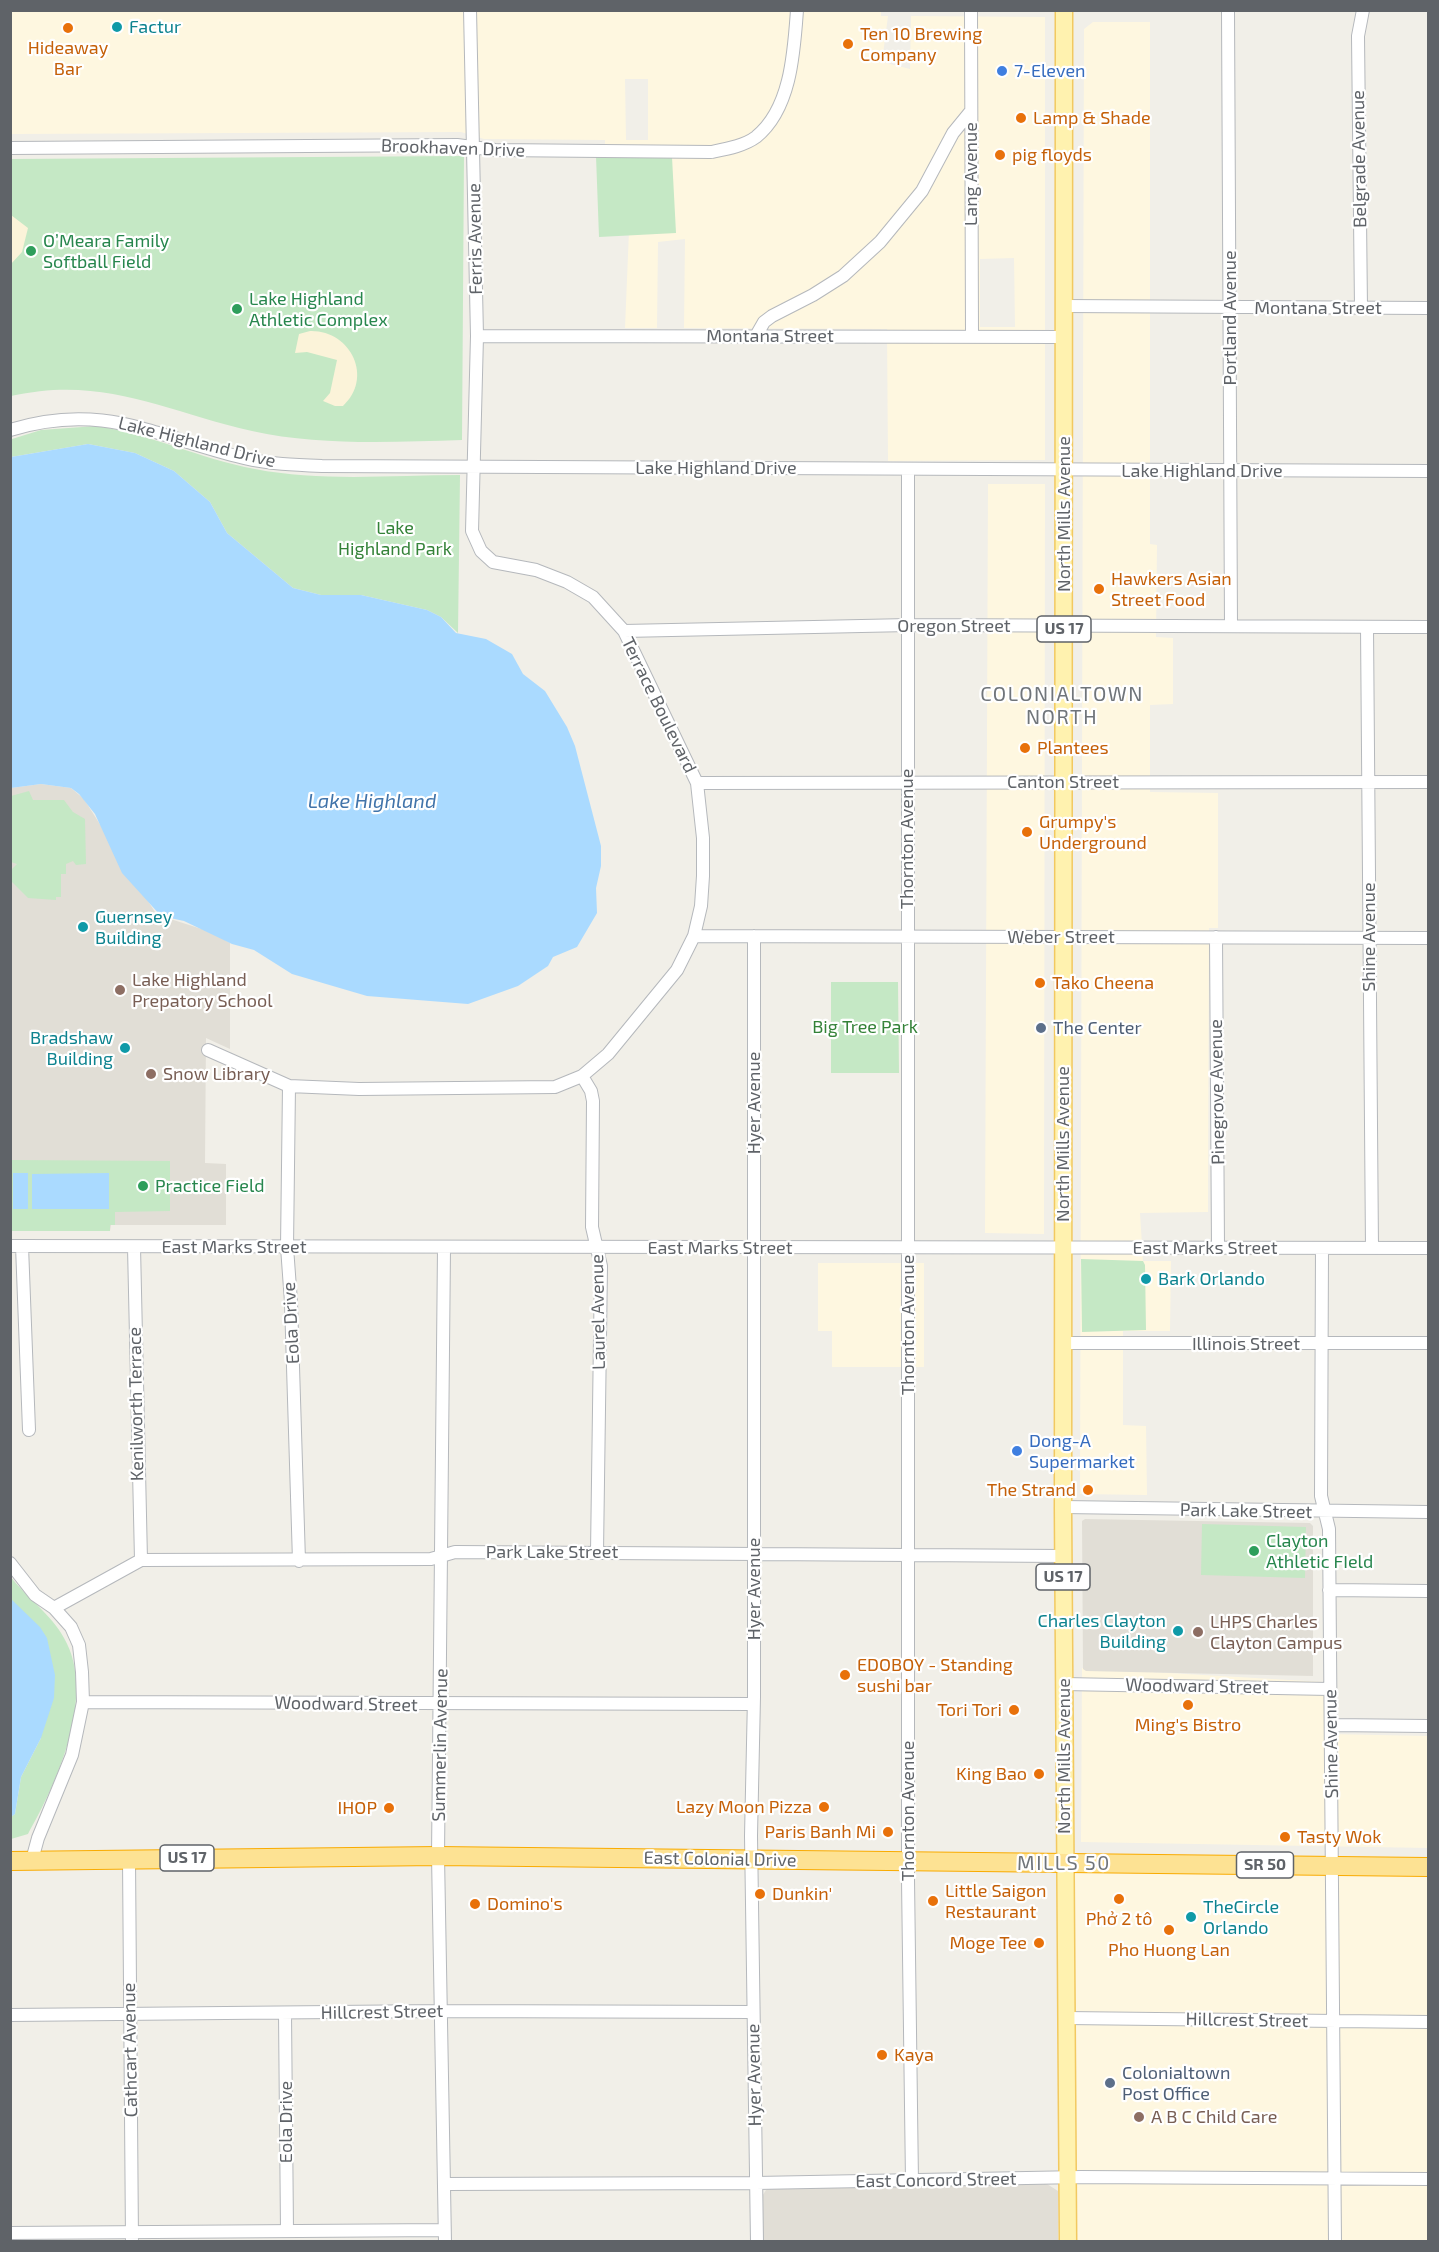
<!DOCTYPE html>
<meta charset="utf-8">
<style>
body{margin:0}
#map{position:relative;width:1439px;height:2252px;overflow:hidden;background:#f1efe8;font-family:"Exo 2",sans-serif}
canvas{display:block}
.frame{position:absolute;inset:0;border:12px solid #5f6368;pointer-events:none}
</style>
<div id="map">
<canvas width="1439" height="2252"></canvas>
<div class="frame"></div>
</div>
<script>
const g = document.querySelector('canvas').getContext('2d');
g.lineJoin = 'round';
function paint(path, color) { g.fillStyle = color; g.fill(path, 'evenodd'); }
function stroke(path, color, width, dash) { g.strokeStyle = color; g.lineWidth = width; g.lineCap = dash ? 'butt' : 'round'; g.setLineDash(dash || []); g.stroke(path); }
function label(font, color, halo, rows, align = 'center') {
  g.font = font + ' "Exo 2",sans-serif'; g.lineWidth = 4.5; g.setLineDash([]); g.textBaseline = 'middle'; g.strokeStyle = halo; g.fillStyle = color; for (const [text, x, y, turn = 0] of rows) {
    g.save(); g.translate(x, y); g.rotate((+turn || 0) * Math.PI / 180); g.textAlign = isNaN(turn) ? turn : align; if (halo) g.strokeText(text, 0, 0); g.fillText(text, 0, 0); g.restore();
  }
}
paint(new Path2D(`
 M10,11H881V16H888L882,62L910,69L911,16L1045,17V460L888,461L887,329L684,328L685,239L658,242L657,328H625L629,231L605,230V140L484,139L461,132L11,134ZM625,79H648V140H626ZM1014,258L1015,327H980V259Z
 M1093,22H1150V544L1157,545L1156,637L1173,638V704L1150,705V792L1218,793V928H1209L1208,1212L1140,1213L1143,1261H1171L1170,1331H1123V1425L1146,1426L1147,1495L1080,1494L1084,29Z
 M988,484H1045L1044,1234L985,1233Z
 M818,1263H924V1367H832V1331H818Z
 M1082,1668L1324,1682L1327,1734L1428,1736V1848L1081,1842Z
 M1064,1863L1428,1867V2241H1069Z`), '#fef7e0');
paint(new Path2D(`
 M41,784L71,788L84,799L155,912L161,916L211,932L230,943V1049L206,1038L205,1163L226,1164V1225H111L110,1231H11V788Z
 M1085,1519L1310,1523L1313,1526V1676L1086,1671L1083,1669L1082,1521Z
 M1047,2184L1058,2191V2241H762L761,2198L766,2190L771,2189Z`), '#e1ded6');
paint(new Path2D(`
 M464,156L462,440C394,442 319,446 252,431C164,411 104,375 11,396V159Z
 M596,156L672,157L676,233L599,237Z
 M96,426C151,434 200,459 255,469C321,482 393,475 460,475L458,633L441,617L427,610L361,595H321L293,588L227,533L210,502L174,471L135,453L88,444L11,457L12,439L41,430Z
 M29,791L33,800H64L73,812L85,819L86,864L76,865L73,861L66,864V874H61V897H56V900L28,898L11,881V870L17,864L11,862V796Z
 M831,982H898L899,1073H831Z
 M11,1160L170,1161V1211L115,1212V1225H110V1231H11Z
 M1081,1259L1143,1261L1145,1265L1146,1330L1082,1332Z
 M1202,1524L1306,1527L1305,1578L1201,1575Z
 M10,1576C27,1598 51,1614 64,1638C97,1695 57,1783 28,1834L11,1839V1817L15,1814L21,1777L41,1738L11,1599Z`), '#c5e8c5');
paint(new Path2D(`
 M11,215L28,228L22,252L11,264Z
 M310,331C351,330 374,378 343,406H335L323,401L330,393L337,360L307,352L295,353L299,334Z`), '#fbf3d9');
paint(new Path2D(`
 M88,444L135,453L174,471L210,502L227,533L293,588L321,595H361L427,610L441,617L456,633L486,639L512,654L523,674L545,691L567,727L575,746L601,846V866L596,888L597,913L577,947L553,957L548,966L518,986L468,1004L367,996L292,974L254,950L232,944L184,921L161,916L122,873L95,814L79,794L71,788L41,784L11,788V457Z
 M13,1173H28V1209H13Z
 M109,1173V1209H32V1174Z
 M11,1599L40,1627L47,1638L55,1675L54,1698L41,1738L21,1777L15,1814L11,1817Z`), '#aadaff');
const minor = new Path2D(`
 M971,10L972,337
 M1228,10L1231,626
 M10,148L457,145L495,150L711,152C726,149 744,146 756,137C791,109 794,52 797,10
 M1064,306L1428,308
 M1361,308L1358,36L1363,10
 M477,336L1064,337
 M756,336L764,322L772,316L813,295L843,276L880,242L922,191L953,133L971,111
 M10,430C104,401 156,437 244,458C269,464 295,465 322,466L1428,471
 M908,470V1880L912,2181
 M1367,627L1372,1248
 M624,631L909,625L1428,627
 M697,783L1428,782
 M694,936L1428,938
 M754,936V1697L751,1836L757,2242
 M1216,937L1218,1247
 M208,1050L289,1086L359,1089L555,1087L582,1076L608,1054L677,970L694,936L701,906L703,876V838L697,783L624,631L593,597L567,582L536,570L493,562L481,551L472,531L477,336L470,10
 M582,1076L591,1091L593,1101L592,1227L601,1266L597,1552
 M289,1086L287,1247L291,1302L299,1561
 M10,1246L1428,1248
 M22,1246L29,1430
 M134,1247L141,1560
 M444,1248L438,1856L445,2242
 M1322,1248L1321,1496L1329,1529L1335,2242
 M1063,1343H1428
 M1063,1507L1428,1512
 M10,1563L35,1595L54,1608L71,1627L79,1645L82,1672L83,1702L72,1755L38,1838L32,1860
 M1329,1590L1428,1591
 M54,1608L141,1560L431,1559L455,1552L1063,1556
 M1064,1684L1330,1689
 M83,1702L753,1704
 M1331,1725L1428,1726
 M129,1859L132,2242
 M285,2013L287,2231
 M10,2015L441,2011L753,2012
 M1066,2018L1428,2022
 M444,2184L756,2183L1081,2177L1428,2179
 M10,2233L444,2230`);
const major = new Path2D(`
 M1064,10L1063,1507L1068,2242`);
const highway = new Path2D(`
 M10,1861L438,1856L1428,1867`);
stroke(minor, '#b5b8bc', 14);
stroke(major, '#f2c960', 19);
stroke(highway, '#f9ab00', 20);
stroke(minor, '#fff', 12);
stroke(major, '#fff2af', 16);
stroke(highway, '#fde293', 18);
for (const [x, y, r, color] of [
 [117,27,6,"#0f9aa8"],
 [68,28,6,"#e8710a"],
 [848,44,6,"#e8710a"],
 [1002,71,6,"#3f7fe0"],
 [1021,118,6,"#e8710a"],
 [1000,155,6,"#e8710a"],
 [31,251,6,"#2e9e5b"],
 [237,309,6,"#2e9e5b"],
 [1099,589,6,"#e8710a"],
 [1025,748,6,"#e8710a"],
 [1027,832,6,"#e8710a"],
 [83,927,6,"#0f9aa8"],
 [1040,983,6,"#e8710a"],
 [120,990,6,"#8d6e63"],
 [1041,1028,6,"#5c6f8a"],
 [125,1048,6,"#0f9aa8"],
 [151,1074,6,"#8d6e63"],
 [143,1186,6,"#2e9e5b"],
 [1146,1279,6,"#0f9aa8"],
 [1017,1451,6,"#3f7fe0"],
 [1088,1490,6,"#e8710a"],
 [1254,1551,6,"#2e9e5b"],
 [1178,1631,6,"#0f9aa8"],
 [1198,1632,6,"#8d6e63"],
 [845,1675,6,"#e8710a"],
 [1188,1705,6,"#e8710a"],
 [1014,1710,6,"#e8710a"],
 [1039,1774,6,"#e8710a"],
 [824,1807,6,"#e8710a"],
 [389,1808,6,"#e8710a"],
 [888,1832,6,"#e8710a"],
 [1285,1837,6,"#e8710a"],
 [760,1894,6,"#e8710a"],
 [1119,1899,6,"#e8710a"],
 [933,1901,6,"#e8710a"],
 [475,1904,6,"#e8710a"],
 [1191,1917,6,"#0f9aa8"],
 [1169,1930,6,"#e8710a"],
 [1039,1943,6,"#e8710a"],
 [882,2055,6,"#e8710a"],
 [1110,2083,6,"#5c6f8a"],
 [1139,2117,6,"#8d6e63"]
]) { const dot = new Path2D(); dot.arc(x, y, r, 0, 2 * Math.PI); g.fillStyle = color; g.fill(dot); stroke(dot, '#fff', 2); }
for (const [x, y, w] of [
 [1064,629,54],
 [1063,1577,54],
 [187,1858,54],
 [1265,1865,57]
]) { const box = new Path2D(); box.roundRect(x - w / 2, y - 13, w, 26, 4.5); g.fillStyle = '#fff'; g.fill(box); stroke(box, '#5f6368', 1.5); }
label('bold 16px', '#5f6368', null, [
 ["US 17",1064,629],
 ["US 17",1063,1577],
 ["US 17",187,1858],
 ["SR 50",1265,1865]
]);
label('18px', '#0d838f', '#fff', [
 ["Factur",129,27],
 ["Guernsey",95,917],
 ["Building",95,938],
 ["Bradshaw",113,1038,"right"],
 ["Building",113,1059,"right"],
 ["Bark Orlando",1158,1279],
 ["Charles Clayton",1166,1621,"right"],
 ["Building",1166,1642,"right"],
 ["TheCircle",1203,1907],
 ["Orlando",1203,1928]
], 'left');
label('18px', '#c56008', '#fff', [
 ["Ten 10 Brewing",860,34],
 ["Company",860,55],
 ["Hideaway",68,48,"center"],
 ["Bar",68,69,"center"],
 ["Lamp & Shade",1033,118],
 ["pig floyds",1012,155],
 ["Hawkers Asian",1111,579],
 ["Street Food",1111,600],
 ["Plantees",1037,748],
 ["Grumpy's",1039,822],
 ["Underground",1039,843],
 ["Tako Cheena",1052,983],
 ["The Strand",1076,1490,"right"],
 ["EDOBOY - Standing",857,1665],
 ["sushi bar",857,1686],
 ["Tori Tori",1002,1710,"right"],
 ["Ming's Bistro",1188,1725,"center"],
 ["King Bao",1027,1774,"right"],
 ["Lazy Moon Pizza",812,1807,"right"],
 ["IHOP",377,1808,"right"],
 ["Paris Banh Mi",876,1832,"right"],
 ["Tasty Wok",1297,1837],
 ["Little Saigon",945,1891],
 ["Restaurant",945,1912],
 ["Dunkin'",772,1894],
 ["Domino's",487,1904],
 ["Phở 2 tô",1119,1919,"center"],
 ["Moge Tee",1027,1943,"right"],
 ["Pho Huong Lan",1169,1950,"center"],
 ["Kaya",894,2055]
], 'left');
label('18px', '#366cbe', '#fff', [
 ["7-Eleven",1014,71],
 ["Dong-A",1029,1441],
 ["Supermarket",1029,1462]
], 'left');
label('18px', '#5f6368', '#fff', [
 ["Brookhaven Drive",453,148,2],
 ["Belgrade Avenue",1359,159,-91],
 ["Lang Avenue",971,174,-90],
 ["Ferris Avenue",475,239,-91],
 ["Montana Street",1318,308],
 ["Portland Avenue",1230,318,-90],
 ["Montana Street",770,336],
 ["Lake Highland Drive",197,442,14],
 ["Lake Highland Drive",716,468],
 ["Lake Highland Drive",1202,471],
 ["North Mills Avenue",1064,514,-90],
 ["Oregon Street",954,626],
 ["Terrace Boulevard",659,705,64],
 ["Canton Street",1063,782],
 ["Thornton Avenue",907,839,-90],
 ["Weber Street",1061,937],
 ["Shine Avenue",1369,937,-90],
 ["Pinegrove Avenue",1217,1092,-91],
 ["Hyer Avenue",754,1103,-90],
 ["North Mills Avenue",1063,1144,-90],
 ["East Marks Street",234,1247],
 ["East Marks Street",720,1248],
 ["East Marks Street",1205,1248],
 ["Laurel Avenue",598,1312,-91],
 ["Eola Drive",291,1323,-93],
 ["Thornton Avenue",908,1325,-90],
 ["Illinois Street",1246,1344],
 ["Kenilworth Terrace",136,1404,-91],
 ["Park Lake Street",1246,1511,1],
 ["Park Lake Street",552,1552],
 ["Hyer Avenue",754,1589,-90],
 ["Woodward Street",1197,1686,1],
 ["Woodward Street",346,1704,1],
 ["Shine Avenue",1331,1744,-91],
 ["Summerlin Avenue",440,1745,-89],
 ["North Mills Avenue",1064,1756,-90],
 ["Thornton Avenue",908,1811,-90],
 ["East Colonial Drive",720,1859,1],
 ["Hillcrest Street",382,2012,-1],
 ["Hillcrest Street",1247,2020,1],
 ["Cathcart Avenue",130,2050,-91],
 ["Hyer Avenue",754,2075,-91],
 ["Eola Drive",286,2122,-90],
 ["East Concord Street",936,2180,-1]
]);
label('18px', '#27864d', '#fff', [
 ["O’Meara Family",43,241],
 ["Softball Field",43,262],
 ["Lake Highland",249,299],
 ["Athletic Complex",249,320],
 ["Practice Field",155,1186],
 ["Clayton",1266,1541],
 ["Athletic FIeld",1266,1562]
], 'left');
label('18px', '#348238', '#fff', [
 ["Lake",395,528],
 ["Highland Park",395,549],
 ["Big Tree Park",865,1027]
]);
label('18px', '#785e54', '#fff', [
 ["Lake Highland",132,980],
 ["Prepatory School",132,1001],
 ["Snow Library",163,1074],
 ["LHPS Charles",1210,1622],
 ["Clayton Campus",1210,1643],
 ["A B C Child Care",1151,2117]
], 'left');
label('18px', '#4e5e75', '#fff', [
 ["The Center",1053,1028],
 ["Colonialtown",1122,2073],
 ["Post Office",1122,2094]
], 'left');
g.letterSpacing = '1.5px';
label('20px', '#70757a', '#fff', [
 ["COLONIALTOWN",1062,694],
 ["NORTH",1062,717],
 ["MILLS 50",1064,1863]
]);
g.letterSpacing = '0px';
label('italic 20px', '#4174aa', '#fff', [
 ["Lake Highland",372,801]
]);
</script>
